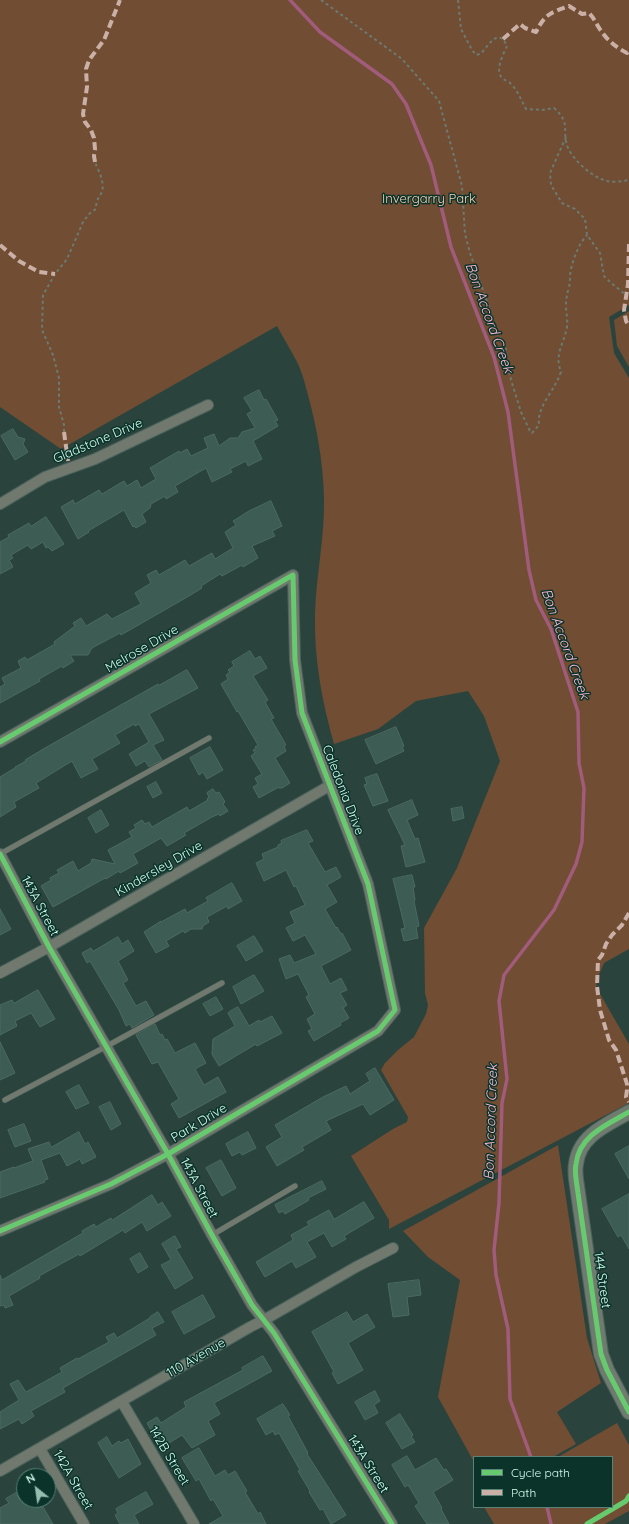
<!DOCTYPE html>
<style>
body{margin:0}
#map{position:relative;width:629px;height:1524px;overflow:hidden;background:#2a443d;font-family:Quicksand,sans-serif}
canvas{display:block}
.legend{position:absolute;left:473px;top:1456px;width:140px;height:52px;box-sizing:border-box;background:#0b3329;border:1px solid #5a8378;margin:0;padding:5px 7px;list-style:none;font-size:12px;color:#d1fcee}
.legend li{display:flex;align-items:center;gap:8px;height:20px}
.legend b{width:20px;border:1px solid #5a8378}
.north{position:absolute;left:16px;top:1468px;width:40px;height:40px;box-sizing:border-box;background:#0b3329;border:1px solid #5a8378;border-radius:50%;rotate:330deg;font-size:11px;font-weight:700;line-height:16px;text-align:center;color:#d1fcee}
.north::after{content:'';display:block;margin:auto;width:14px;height:18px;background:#97bcb0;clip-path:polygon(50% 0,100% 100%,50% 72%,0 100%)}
</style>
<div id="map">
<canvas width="629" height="1524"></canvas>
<ul class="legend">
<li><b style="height:5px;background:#67ca6e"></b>Cycle path</li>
<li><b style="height:5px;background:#cab0a6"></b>Path</li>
</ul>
<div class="north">N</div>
</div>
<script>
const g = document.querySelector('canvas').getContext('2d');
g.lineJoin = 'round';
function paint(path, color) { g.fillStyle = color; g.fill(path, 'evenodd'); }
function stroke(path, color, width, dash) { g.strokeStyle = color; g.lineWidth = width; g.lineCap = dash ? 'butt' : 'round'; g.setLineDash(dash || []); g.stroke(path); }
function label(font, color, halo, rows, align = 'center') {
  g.font = font + ' Quicksand,sans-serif'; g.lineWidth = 3; g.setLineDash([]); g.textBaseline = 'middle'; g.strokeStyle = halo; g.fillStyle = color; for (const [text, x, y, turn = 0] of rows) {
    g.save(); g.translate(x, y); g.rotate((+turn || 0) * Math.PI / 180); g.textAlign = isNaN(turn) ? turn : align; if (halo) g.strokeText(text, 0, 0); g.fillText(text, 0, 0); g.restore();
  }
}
paint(new Path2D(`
 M0,0H629V305L609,317L614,353L629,378V949L604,963L599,975L596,987L629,1044V1103L389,1229V1220L351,1156L393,1129L407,1122L408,1117L381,1070L385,1063L398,1050L414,1037L426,1014L428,1005L425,993L424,928L457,868L500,761L484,716L468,691L416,701L378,729L334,744C322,701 314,659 315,615C316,575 325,537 324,497C323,462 317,428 308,395C305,384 302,371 296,360C290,349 283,337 277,326L61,449L0,407Z
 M629,311V367L617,346L614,320Z
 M558,1145L587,1338L601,1383L557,1412L576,1444L553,1457H474V1462L438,1397L460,1280L428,1257L403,1231Z
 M617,1423L629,1445V1511L605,1524H494L484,1507H612V1457H558Z`), '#704d33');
stroke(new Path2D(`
 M290,0L320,32L392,84L406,104L431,165L451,247L494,357L508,412L529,570L536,600L551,629L578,712L579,763L584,788L582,842L576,864L554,910L504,975L499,1001L507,1079L502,1103L499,1203L494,1250L496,1275L508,1329L510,1399L531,1457
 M547,1507L551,1524`), '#a15b7b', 3.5);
const building = new Path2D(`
 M259,390L264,400L266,399L278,420L275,421L278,426L253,441L262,459L248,466L246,461L230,469L232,472L212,482L206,468L175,486L178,492L166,499L165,496L151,504L150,508L142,514L146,522L136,528L134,526L133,527L124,510L88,531L89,532L78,539L61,507L73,500L75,504L99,490L102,494L124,481L127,486L137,480L141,488L156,479L150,468L179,451L180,453L187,449L191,456L208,448L204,438L214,434L219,446L230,438H238L242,432L255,428L247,414L252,411L244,398Z
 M13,429L18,437L25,439L23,444L28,452L15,460L1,436Z
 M271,501L282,526L272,531L275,536L252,546L258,558L243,567L242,565L222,576L220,574L201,586L202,588L189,596L121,635L120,633L92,648L88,655H70L74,661L63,668L62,666L39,679L40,681L0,703V687L5,684L2,678L21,668L18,661L25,657L27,660L55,644L54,642L75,626L73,623L81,618L86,626L107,614L112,619L141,604L135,593L151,583L147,575L156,570L159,575L185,560L189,566L212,553L215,559L233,548L225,532L236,525L233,521L249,511Z
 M46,517L64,544L52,551L48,547L46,548L43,542L31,549L28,545L11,555L13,558L9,560L13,567L0,574V542L9,537L8,535L29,523L31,526Z
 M250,651L255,659L260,656L267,668L253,676L268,700L265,702L274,718L271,719L286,745L284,746L286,751L275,758L290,783L282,788H279V787L259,798L253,787L258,784L255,778L262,774L251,756L255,753L253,750L256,749L255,747L258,745L238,711L237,712L221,684L228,679L226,675L230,672L228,670L234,666L232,662Z
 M187,670L198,688L149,714L164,740L153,745L162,760L149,767L145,761L136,766L129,754L149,742L139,724L135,726L134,724L115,735L120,743L92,759L98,769L81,778L72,761L36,783L39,788L14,802L16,807L0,817V777L15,768V767L26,761L25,760L45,748L158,684L159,685Z
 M396,727L404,746L402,747L404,751L376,764L365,740Z
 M210,747L223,770L207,779L203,772L199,775L190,758Z
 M377,774L388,801L373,806L364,785L367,784L365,778Z
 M156,782L162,793L153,798L147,787Z
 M213,789L216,793L219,792L225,802L223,804L228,811L220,816L219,814L212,817L184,833L186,835L167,846L161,838L133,854L138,863L120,873L119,871L106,879L105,878L53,907L41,886L51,880L50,878L59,873L57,870L73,861L78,871L91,863L92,859L115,864L108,850L132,837L129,832L136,828L134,825L142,820L145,824L149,822L152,827L187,807L189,811L208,800L207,799L209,797L207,793Z
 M412,800L418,815L407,820L415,839L418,838L425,862L406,867L401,846L405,845L388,810Z
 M462,807L464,818L453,821L451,809Z
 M101,810L109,825L96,833L88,818Z
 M307,830L313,841L308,843L325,872L336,867L341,877L327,885L337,902L325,909L336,928L337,927L341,934L342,933L351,950L321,966L330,984L341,978L347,990L340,993L347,1005L343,1008L349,1018L340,1023L341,1025L314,1041L308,1031L312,1029L307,1019L315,1014L306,997L309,995L298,974L286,979L279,959L290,955L294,963L316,954L305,935L293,941L286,928L295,923L290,912L305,905L296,886L294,887L286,870L264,881L256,863L264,859L262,854L278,847V845L282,843L281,841Z
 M412,875L415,887H413L415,900L414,901L419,926L416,927L418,938L404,941L401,929L405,928L393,879Z
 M232,883L242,901L228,909L227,906L207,917L209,922L203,926L202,929H191L185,933L183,931L166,941L169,946L156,953L144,932L161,921V922L185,909L187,913L208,901L206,898Z
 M0,909L11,929L0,935Z
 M254,936L263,951L246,961L237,946Z
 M118,937L122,944L128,940L134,951L118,961L128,980L123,983L136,1006L146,1001L154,1015L132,1028L130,1024L126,1026L119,1010L90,961L87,963L82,953L91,948L93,951Z
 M254,975L264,991L241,1004L233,987Z
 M38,990L55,1019L40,1027L31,1013L15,1021L17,1026L0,1035V1005L12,1000L14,1003Z
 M216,997L223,1009L210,1016L203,1004Z
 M238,1007L249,1026L259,1020L260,1022L272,1016L282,1033L257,1046L256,1044L219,1066L212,1054L213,1039L235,1026L228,1013Z
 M155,1024L160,1035L162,1034L165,1040L167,1039L175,1053L195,1043L206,1063L195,1069L204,1085L218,1077L226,1092L179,1118L171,1104L179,1099L158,1062L152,1064L136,1035Z
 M0,1042L15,1073L0,1080Z
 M375,1068L394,1100L370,1115L363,1104L326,1121L331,1130L302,1147L304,1150L277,1166L266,1147L282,1137L275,1125L323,1097L346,1086L350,1094L370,1081L366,1074Z
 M79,1085L89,1103L76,1109L66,1092Z
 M110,1102L121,1124L111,1130L99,1107Z
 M24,1124L31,1141L15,1147L8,1130Z
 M79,1132L85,1144L88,1142L96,1157L82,1164L80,1159L67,1166L60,1153L41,1160L48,1179L44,1180L45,1182L0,1198V1172L14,1167V1168L33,1161L28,1149L49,1142L51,1147Z
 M248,1132L256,1148L242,1155L240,1152L232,1156L226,1144Z
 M629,1146V1179L615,1154Z
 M221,1160L236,1188L222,1196L206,1168Z
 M322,1181L326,1189L308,1198L309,1200L285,1214L283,1211L279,1213L275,1205Z
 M629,1194V1249L621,1235L618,1237L602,1209Z
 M152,1195L158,1205L162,1202L171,1216L147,1231L142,1222L125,1233L123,1230L80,1256L79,1254L48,1271L39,1276L40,1278L9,1296L13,1305L5,1308L4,1305L0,1306V1275L2,1280L83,1233L82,1231L94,1224L96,1227L111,1218L112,1220Z
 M364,1202L374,1218L344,1236L346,1239L332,1247L324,1233L307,1242L316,1257L296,1268L292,1261L265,1277L256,1262L293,1240L291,1235L309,1225L307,1222L329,1210L334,1219Z
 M175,1236L181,1247L176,1249L193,1278L175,1289L161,1265L171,1260L162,1244Z
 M140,1253L148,1267L138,1273L130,1259Z
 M419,1280L421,1295L407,1297L409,1315L393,1317L388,1284Z
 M203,1295L215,1317L184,1334L172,1312Z
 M158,1312L164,1322L152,1328L156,1335L63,1388L65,1392L31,1411L34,1416L22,1424L19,1419L0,1429V1412L19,1400L10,1384L18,1380L26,1392L62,1372L60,1368L77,1358L78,1359L109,1342L106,1337L114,1333L117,1338L150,1318V1317Z
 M347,1312L353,1322L367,1314L375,1327L348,1343L363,1370L338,1384L332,1373L334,1372L312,1332Z
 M263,1356L272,1371L214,1403L220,1414L208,1421L215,1435L192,1448L182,1435L161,1448L147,1423L157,1417L161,1423L186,1407L184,1402L243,1370L242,1368Z
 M375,1391L380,1401L374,1405L378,1413L365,1420L355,1402Z
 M283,1404L290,1415L288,1416L308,1453L307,1454L346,1515L331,1524L323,1509L320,1510L309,1492L310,1491L298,1471L300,1470L279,1433L275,1435L273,1431L266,1435L257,1419Z
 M400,1414L413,1435L411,1436L415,1442L402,1449L386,1423Z
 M107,1437L112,1446L119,1441L121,1443L128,1439L141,1464L119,1478L98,1443Z
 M199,1448L215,1476L225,1470L228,1475L235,1471L247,1491L245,1492L258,1514L260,1512L266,1524H209L223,1516L213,1499L211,1501L199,1479L196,1481L182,1458Z
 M407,1456L415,1470L436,1458L444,1470L446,1469L453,1480L433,1492L442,1508L441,1509L449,1524H427L415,1506L419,1503L408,1485L405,1487L392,1465Z
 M146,1492L153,1504L134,1515L139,1524H120L115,1515L118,1513L116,1509Z
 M16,1493L20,1500H39L53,1524H0V1508L9,1503L6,1499Z`);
paint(building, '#3c5c54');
stroke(building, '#4b6a61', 1);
const lane = new Path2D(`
 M0,854L209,738
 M5,1100L107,1046L222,983
 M212,1235L295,1186`);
const street = new Path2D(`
 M0,504L45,477L95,459L208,405
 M0,742L293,575L295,660L302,713L368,884L395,1010L378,1031L168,1154L111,1184L0,1231
 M0,854L49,947L168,1154L212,1235L252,1305L274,1333L392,1524
 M0,973L49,947L329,786
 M122,1402L194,1524
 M40,1449L84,1524
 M0,1471L250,1327L264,1320L356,1267L393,1248`);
const secondary = new Path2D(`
 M629,1112C606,1125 579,1136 576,1164C574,1173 577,1184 578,1193L601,1354L607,1370L629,1412`);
stroke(lane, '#4b635c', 6);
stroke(street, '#4b635c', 12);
stroke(secondary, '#4b635c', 16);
stroke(new Path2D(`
 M321,0L402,59L439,101L462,186L465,234L470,253L491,313L494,329L505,345L511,380L521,412L530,431L532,433L539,425C537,410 549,396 556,383C558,380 559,376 561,372C554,354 564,344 567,327C568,319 566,313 566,305C566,299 567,294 569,287C570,283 570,279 570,275C572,261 578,245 587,235
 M458,0L461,29L472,50L476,55L480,54C487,48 490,40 498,37L503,39L507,46C503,55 494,71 503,79C506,81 509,81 511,84C518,91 521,100 526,109L542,110L554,108C572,124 561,130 568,148C574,161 593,178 607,181C614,183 622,181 629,180
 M566,137L550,173L551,185L562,203L575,209L585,219L587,235L600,253L604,276L610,282L626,295
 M64,432V425L59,407V378L53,355L42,330L43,295L55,274L67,259L83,222L89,214L96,209C96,198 100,198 102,191C105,182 98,170 95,162`), '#6d7a71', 2, [3, 3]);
stroke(lane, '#71796f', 5);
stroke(street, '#71796f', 10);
stroke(secondary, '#707b70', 14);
stroke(new Path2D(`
 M503,39L520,24L525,28L536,32C545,14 550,13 569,6L582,14L589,13C595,19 597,26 602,32C608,41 617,48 627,53L629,49
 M95,162L94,156L95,149L94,138L91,130L85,122L83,114L87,87L86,69L89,60L104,40L120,0
 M629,244L628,284L624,310L626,321L629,326
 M0,245L19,261L39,272L55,274
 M64,432L68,461
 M629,913L622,925L612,935L606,944L602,955L598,960L597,986L600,1010L609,1040L616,1050L627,1084V1090L626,1097L629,1102`), '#cab0a6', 4, [8, 4]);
stroke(new Path2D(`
 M0,742L293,575L295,660L302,713L368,884L395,1010L378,1031L168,1154L111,1184L0,1231
 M0,854L49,947L168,1154L212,1235L252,1305L274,1333L392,1524
 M629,1112C606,1125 579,1136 576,1164C574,1173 577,1184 578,1193L601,1354L607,1370L629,1412
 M587,1524L626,1501L629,1496`), '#67ca6e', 5);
label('13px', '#fbd2b9', '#0b3329', [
 ["Invergarry Park",429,199]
]);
label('13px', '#d1fcee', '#0b3329', [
 ["Gladstone Drive",98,441,-23],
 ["Melrose Drive",142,649,-30],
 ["Caledonia Drive",343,790,69],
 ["Kindersley Drive",159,869,-30],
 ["143A Street",40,906,62],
 ["Park Drive",199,1123,-31],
 ["143A Street",199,1188,62],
 ["144 Street",602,1280,82],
 ["110 Avenue",196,1358,-30],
 ["142B Street",169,1456,59],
 ["143A Street",368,1464,58],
 ["142A Street",73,1480,60]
]);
label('italic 14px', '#fdb8d4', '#0b3329', [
 ["Bon Accord Creek",489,318,70],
 ["Bon Accord Creek",565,644,70],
 ["Bon Accord Creek",491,1122,-88]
]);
</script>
